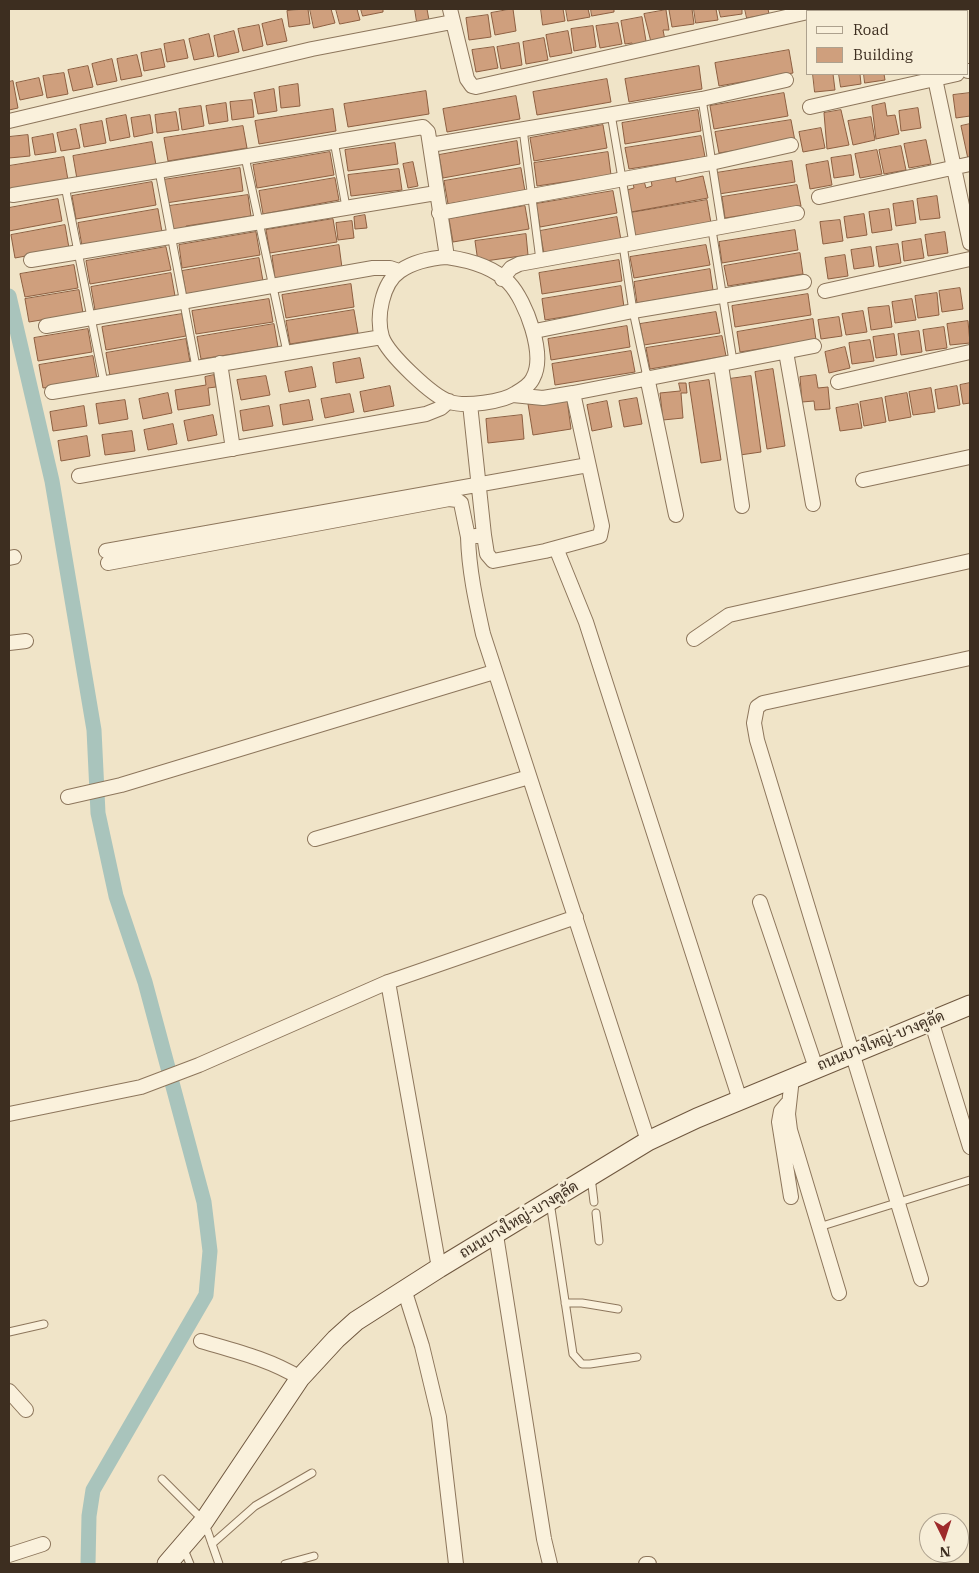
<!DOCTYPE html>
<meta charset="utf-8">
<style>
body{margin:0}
#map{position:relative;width:979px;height:1573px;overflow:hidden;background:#f0e4c8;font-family:"IBM Plex Serif",serif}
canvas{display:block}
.frame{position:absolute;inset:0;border:10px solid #3d2e20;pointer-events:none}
.legend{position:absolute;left:806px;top:10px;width:162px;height:65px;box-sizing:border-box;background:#f7eed8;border:1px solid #ada18e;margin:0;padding:6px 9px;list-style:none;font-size:15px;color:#3d2e20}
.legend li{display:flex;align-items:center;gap:10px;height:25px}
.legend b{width:25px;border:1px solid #ada18e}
.north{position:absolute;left:919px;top:1513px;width:50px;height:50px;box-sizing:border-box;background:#f7eed8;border:1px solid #ada18e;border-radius:50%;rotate:176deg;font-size:14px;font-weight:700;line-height:20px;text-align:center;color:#3d2e20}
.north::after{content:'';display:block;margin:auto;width:18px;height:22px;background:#9e2a2b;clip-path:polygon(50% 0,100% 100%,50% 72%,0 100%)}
</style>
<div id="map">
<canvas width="979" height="1573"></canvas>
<div class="frame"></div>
<ul class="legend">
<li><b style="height:6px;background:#faf1dc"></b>Road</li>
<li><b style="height:14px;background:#cf9f7d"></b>Building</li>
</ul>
<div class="north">N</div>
</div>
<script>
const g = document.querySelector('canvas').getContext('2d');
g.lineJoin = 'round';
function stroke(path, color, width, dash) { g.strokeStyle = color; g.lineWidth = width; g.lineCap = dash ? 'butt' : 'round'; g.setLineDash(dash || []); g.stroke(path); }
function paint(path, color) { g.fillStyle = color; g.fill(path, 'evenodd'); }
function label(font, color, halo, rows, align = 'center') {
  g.font = font + ' "IBM Plex Serif",Sarabun,serif'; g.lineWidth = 5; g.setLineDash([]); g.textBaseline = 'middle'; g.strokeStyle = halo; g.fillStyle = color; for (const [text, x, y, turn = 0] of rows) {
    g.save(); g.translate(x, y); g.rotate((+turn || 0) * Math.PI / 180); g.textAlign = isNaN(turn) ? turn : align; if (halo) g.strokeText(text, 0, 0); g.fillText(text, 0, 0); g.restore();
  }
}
stroke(new Path2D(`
 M9,296L52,481L94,730L98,813L116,896L145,982L204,1202L210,1251L206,1295L93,1490L89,1516L88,1564`), '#a9c4bc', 15);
const building = new Path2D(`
 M308,9L310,24L289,27L287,11Z
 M310,9H331L335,23L314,28Z
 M336,9H357L360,20L340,24Z
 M361,9H383V12L363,16Z
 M415,9H427L429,20L417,22Z
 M513,9L516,31L495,35L491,13Z
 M541,9H563L565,21L543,25Z
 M566,9H588L590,17L568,21Z
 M591,9H614V12L592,16Z
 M692,9L694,24L672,27L669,10Z
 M694,9H716L718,20L696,23Z
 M719,9H742V14L721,17Z
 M745,9H768L769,14L747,18Z
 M666,10L669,30H663L665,40L651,42L644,14Z
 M488,15L491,37L469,40L466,18Z
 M642,17L647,47L633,49L632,43L625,44L621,21Z
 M282,19L287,41L267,45L262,24Z
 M618,23L622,44L600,48L596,26Z
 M259,25L263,46L243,51L238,29Z
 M593,26L596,47L574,51L571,29Z
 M234,31L239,52L218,57L214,36Z
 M568,31L572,53L550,57L546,35Z
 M209,34L214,56L194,60L189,39Z
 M544,38L548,60L526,64L523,42Z
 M184,40L188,58L167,62L164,44Z
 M519,43L522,65L501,69L497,47Z
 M494,47L498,68L476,72L472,50Z
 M161,49L165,67L144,71L141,53Z
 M789,50L793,73L719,86L715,63Z
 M137,55L142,76L121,80L117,59Z
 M112,59L117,81L97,85L92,64Z
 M88,66L93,87L73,91L68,70Z
 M699,66L702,89L629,102L625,79Z
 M64,73L68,94L47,98L43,76Z
 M813,74H833L835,90L815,92Z
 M839,74H860L861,84L841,87Z
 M864,74H884L885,80L865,83Z
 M39,78L43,95L20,100L16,83Z
 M607,79L611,102L537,115L533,92Z
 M13,81L18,108L9,110V82Z
 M298,84L300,106L281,108L279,87Z
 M274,89L277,111L258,114L254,93Z
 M426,91L429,114L348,127L344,104Z
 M784,93L788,116L714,129L710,106Z
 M970,93V116L956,118L953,95Z
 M516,96L520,119L447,132L443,109Z
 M252,100L254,117L232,120L230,102Z
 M226,103L228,121L209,124L206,106Z
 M885,103L887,116L895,115L899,134L876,139L872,106Z
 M201,106L204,126L182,130L179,109Z
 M918,108L921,128L901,131L899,111Z
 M333,109L336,131L259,144L255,121Z
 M698,110L701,131L625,144L622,123Z
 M841,110L849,145L827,149L824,113Z
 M176,112L179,130L157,133L155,115Z
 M126,115L130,137L110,141L106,119Z
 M150,115L153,133L134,137L131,118Z
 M871,117L875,140L853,145L848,121Z
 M791,120L795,141L719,153L715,132Z
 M102,121L106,143L84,147L80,125Z
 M970,124V158L968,159L961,126Z
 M603,125L607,148L534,161L530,138Z
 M243,126L247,148L168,161L164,138Z
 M821,128L825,148L803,152L799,132Z
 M76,129L80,148L61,151L57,133Z
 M53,134L56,152L35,155L32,138Z
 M28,135L30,156L9,158V137Z
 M701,136L705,157L629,169L625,148Z
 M926,140L931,164L909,168L904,144Z
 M517,141L520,164L443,178L439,155Z
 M152,142L156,165L77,179L73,156Z
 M395,143L398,164L348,171L345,150Z
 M901,146L906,170L884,174L879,150Z
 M877,150L882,174L860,178L855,154Z
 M330,152L334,175L257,188L253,165Z
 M608,152L611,175L537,186L534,163Z
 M851,155L854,175L834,178L831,158Z
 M64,157L68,180L9,190V166Z
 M792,161L795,182L719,194L716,173Z
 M828,161L832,185L810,189L806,165Z
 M413,162L418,186L408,188L403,164Z
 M240,168L243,191L166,203L163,180Z
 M521,168L525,191L448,204L444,181Z
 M399,169L402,190L351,196L348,175Z
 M675,176L676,182L703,176L708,198L631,212L627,190L634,188L633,183L644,181L646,188L652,186L651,180Z
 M335,178L339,200L263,214L259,191Z
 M152,182L156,205L76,219L72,196Z
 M797,185L801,206L725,218L722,197Z
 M613,191L617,213L540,227L536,204Z
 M248,195L251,216L186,226V231L173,233L169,206Z
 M937,196L940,218L920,220L917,199Z
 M58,199L62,221L9,231V208Z
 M707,200L711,223L635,236L630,213Z
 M913,201L916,223L896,226L893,204Z
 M525,206L529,229L453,242L449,219Z
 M158,209L162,232L82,246L78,223Z
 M889,209L892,230L872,233L869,212Z
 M864,214L867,235L847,238L844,217Z
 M365,215L367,228L355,229L354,217Z
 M617,217L621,240L544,254L540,231Z
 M333,219L337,242L270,253L266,230Z
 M840,220L843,241L823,244L820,222Z
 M352,221L354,238L338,240L336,223Z
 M65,225L69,248L15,258L11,235Z
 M795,230L798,250L722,263L719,242Z
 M256,232L260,255L182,268L179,245Z
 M945,232L948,253L928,256L925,235Z
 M526,234L528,255L478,262L475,241Z
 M921,239L924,258L904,261L902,242Z
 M898,244L901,263L879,267L876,247Z
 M339,245L342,268L275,279L272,256Z
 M706,245L710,265L634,278L630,257Z
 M166,247L171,270L90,284L86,261Z
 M871,247L874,266L854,269L851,250Z
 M800,253L803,274L728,286L724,266Z
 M845,255L848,276L828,279L825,258Z
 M259,258L263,281L186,294L182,271Z
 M619,260L622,281L542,294L539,273Z
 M74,265L78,288L25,297L20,274Z
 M710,269L713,290L637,303L634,282Z
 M171,273L175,296L95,310L91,287Z
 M351,284L354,307L286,318L282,295Z
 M621,286L624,307L545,320L542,299Z
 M960,288L963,309L942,312L939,291Z
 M79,290L83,313L29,322L25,299Z
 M937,293L939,315L918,318L915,296Z
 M808,294L811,315L735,327L732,306Z
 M269,299L273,322L196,334L192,311Z
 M912,299L916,320L895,323L892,302Z
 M889,306L892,327L871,330L868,308Z
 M354,310L358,333L290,344L286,321Z
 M863,311L867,332L846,335L842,314Z
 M716,312L720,333L644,345L640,324Z
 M182,314L186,336L106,350L102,327Z
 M839,317L842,336L821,339L818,320Z
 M813,319L816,340L740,352L737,332Z
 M968,321L970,343L950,345L947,324Z
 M274,324L278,347L201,359L197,337Z
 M627,326L630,347L551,360L548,339Z
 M944,327L947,348L926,351L923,330Z
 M88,329L92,352L38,361L34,338Z
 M919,331L922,352L901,355L898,334Z
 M894,334L897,355L876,358L873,337Z
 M722,336L726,356L650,369L646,348Z
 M186,339L190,362L110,376L106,353Z
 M870,340L874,361L852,364L849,343Z
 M845,347L850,368L829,373L825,352Z
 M631,351L635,372L555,385L552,364Z
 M93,356L97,379L43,388L39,365Z
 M360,358L364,378L336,383L333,363Z
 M312,367L316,387L289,392L285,372Z
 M773,369L785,446L767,449L755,372Z
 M214,375L216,387L208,388L210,405L178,410L175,390L206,385L205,377Z
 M816,375L818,388L828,387L830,409L815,410L814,401L802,402L800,377Z
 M266,376L270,395L241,400L237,380Z
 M751,376L761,452L740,455L729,379Z
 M709,380L721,460L701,463L689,383Z
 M679,383H686L687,393H681L683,418L663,420L660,393L680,391Z
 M970,383V403L963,404L960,385Z
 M390,386L394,406L364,412L360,392Z
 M957,386L960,405L938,409L935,390Z
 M931,388L935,412L913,415L909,392Z
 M168,393L172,413L143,419L139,399Z
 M907,393L911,417L889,421L885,397Z
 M350,394L354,412L325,418L321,399Z
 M637,398L642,424L624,427L619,401Z
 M882,398L886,422L864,426L860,402Z
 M567,399L571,429L533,435L528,404Z
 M125,400L128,419L99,424L96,404Z
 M309,400L313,420L283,425L280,405Z
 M607,401L612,427L592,431L587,405Z
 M858,404L862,428L840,431L836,408Z
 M84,406L87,426L53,431L50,412Z
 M269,406L273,426L243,431L240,411Z
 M213,415L217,435L188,441L184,421Z
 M522,415L524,439L488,443L486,419Z
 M173,424L177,444L148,450L144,430Z
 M132,431L135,451L105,455L102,435Z
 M87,436L90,456L61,461L58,441Z`);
paint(building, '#cf9f7d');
stroke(building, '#8d5f41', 1);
const lane = new Path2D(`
 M702,99L722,227
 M611,114L633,243
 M523,129L540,260
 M334,141L346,207
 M245,157L287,352
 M159,171L196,367
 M65,186L104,383
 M712,230L733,361
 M623,245L633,311L647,377
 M591,1177L594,1202
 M550,1202L573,1354L582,1364H590L637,1357
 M596,1213L599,1241
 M819,1227L970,1180
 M565,1303H582L618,1309
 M9,1332L44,1324
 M162,1479L204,1521L219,1564
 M212,1544L255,1506L312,1473
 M183,1547L190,1564
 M285,1564L314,1556`);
const street = new Path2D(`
 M450,9L467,79L472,86L476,87L808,12
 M920,9V11
 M810,11L821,9
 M968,71H970
 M934,74L970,243
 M810,107L957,74
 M9,121L312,49L452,22
 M430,145L702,99L786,80
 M13,195L423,127L428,132L447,257
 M819,197L970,164
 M439,213L711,163L791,145
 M447,257C468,260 494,267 509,283C526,301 546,355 533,378C530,385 523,389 516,393C503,402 465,407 450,402C432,396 388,354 382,337C376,317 382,283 400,271C413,262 432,258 447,257Z
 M31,260L436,193
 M502,279L511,268L519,264L797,213
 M825,291L970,259
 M46,326L373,268H390L399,271
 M535,331L633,311L804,282
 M786,352L813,504
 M220,363L233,449
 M721,365L742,506
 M647,377L676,515
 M838,382L970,352
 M52,392L382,337
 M513,395L543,398L573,393L814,346
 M470,404L484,535L468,537C469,571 476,602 483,634L648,1141
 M79,476L426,414L441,408L449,401
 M863,480L970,457
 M484,535L487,554L493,561L545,551L600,536L602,526L573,393
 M556,548L586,622L740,1100
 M106,551L588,465
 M9,558L14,557
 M108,563L449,499L457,500L461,503L468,537
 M694,639L729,615L970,561
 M9,643L26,641
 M68,797L121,785L494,672
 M315,839L529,777
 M760,902L816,1068
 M388,982L439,1268
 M931,1020L970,1147
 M792,1078L788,1114L790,1130L839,1293
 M787,1104L781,1111L779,1122L791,1197
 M9,1114L141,1087L199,1065L388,982L576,917
 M496,1235L544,1539L550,1564
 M921,1279L757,740L754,723L757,707L763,703L970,658
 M404,1289L422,1346L439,1417L456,1564
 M201,1341C235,1351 269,1359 300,1378
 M9,1391L26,1410
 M9,1555L43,1544
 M646,1564H649`);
const secondary = new Path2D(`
 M167,1564L204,1521L300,1378L336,1339L356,1321L439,1268L648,1141L697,1118L970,1005`);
stroke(lane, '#8d765c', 9);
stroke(street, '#8d765c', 16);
stroke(secondary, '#6f573f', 21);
stroke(lane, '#faf1dc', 7);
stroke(street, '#faf1dc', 14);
stroke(secondary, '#faf1dc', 19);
label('15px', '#3d2e20', '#f7eed8', [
 ["ถนนบางใหญ่-บางคูลัด",881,1041,-22],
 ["ถนนบางใหญ่-บางคูลัด",519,1220,-31]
]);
</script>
